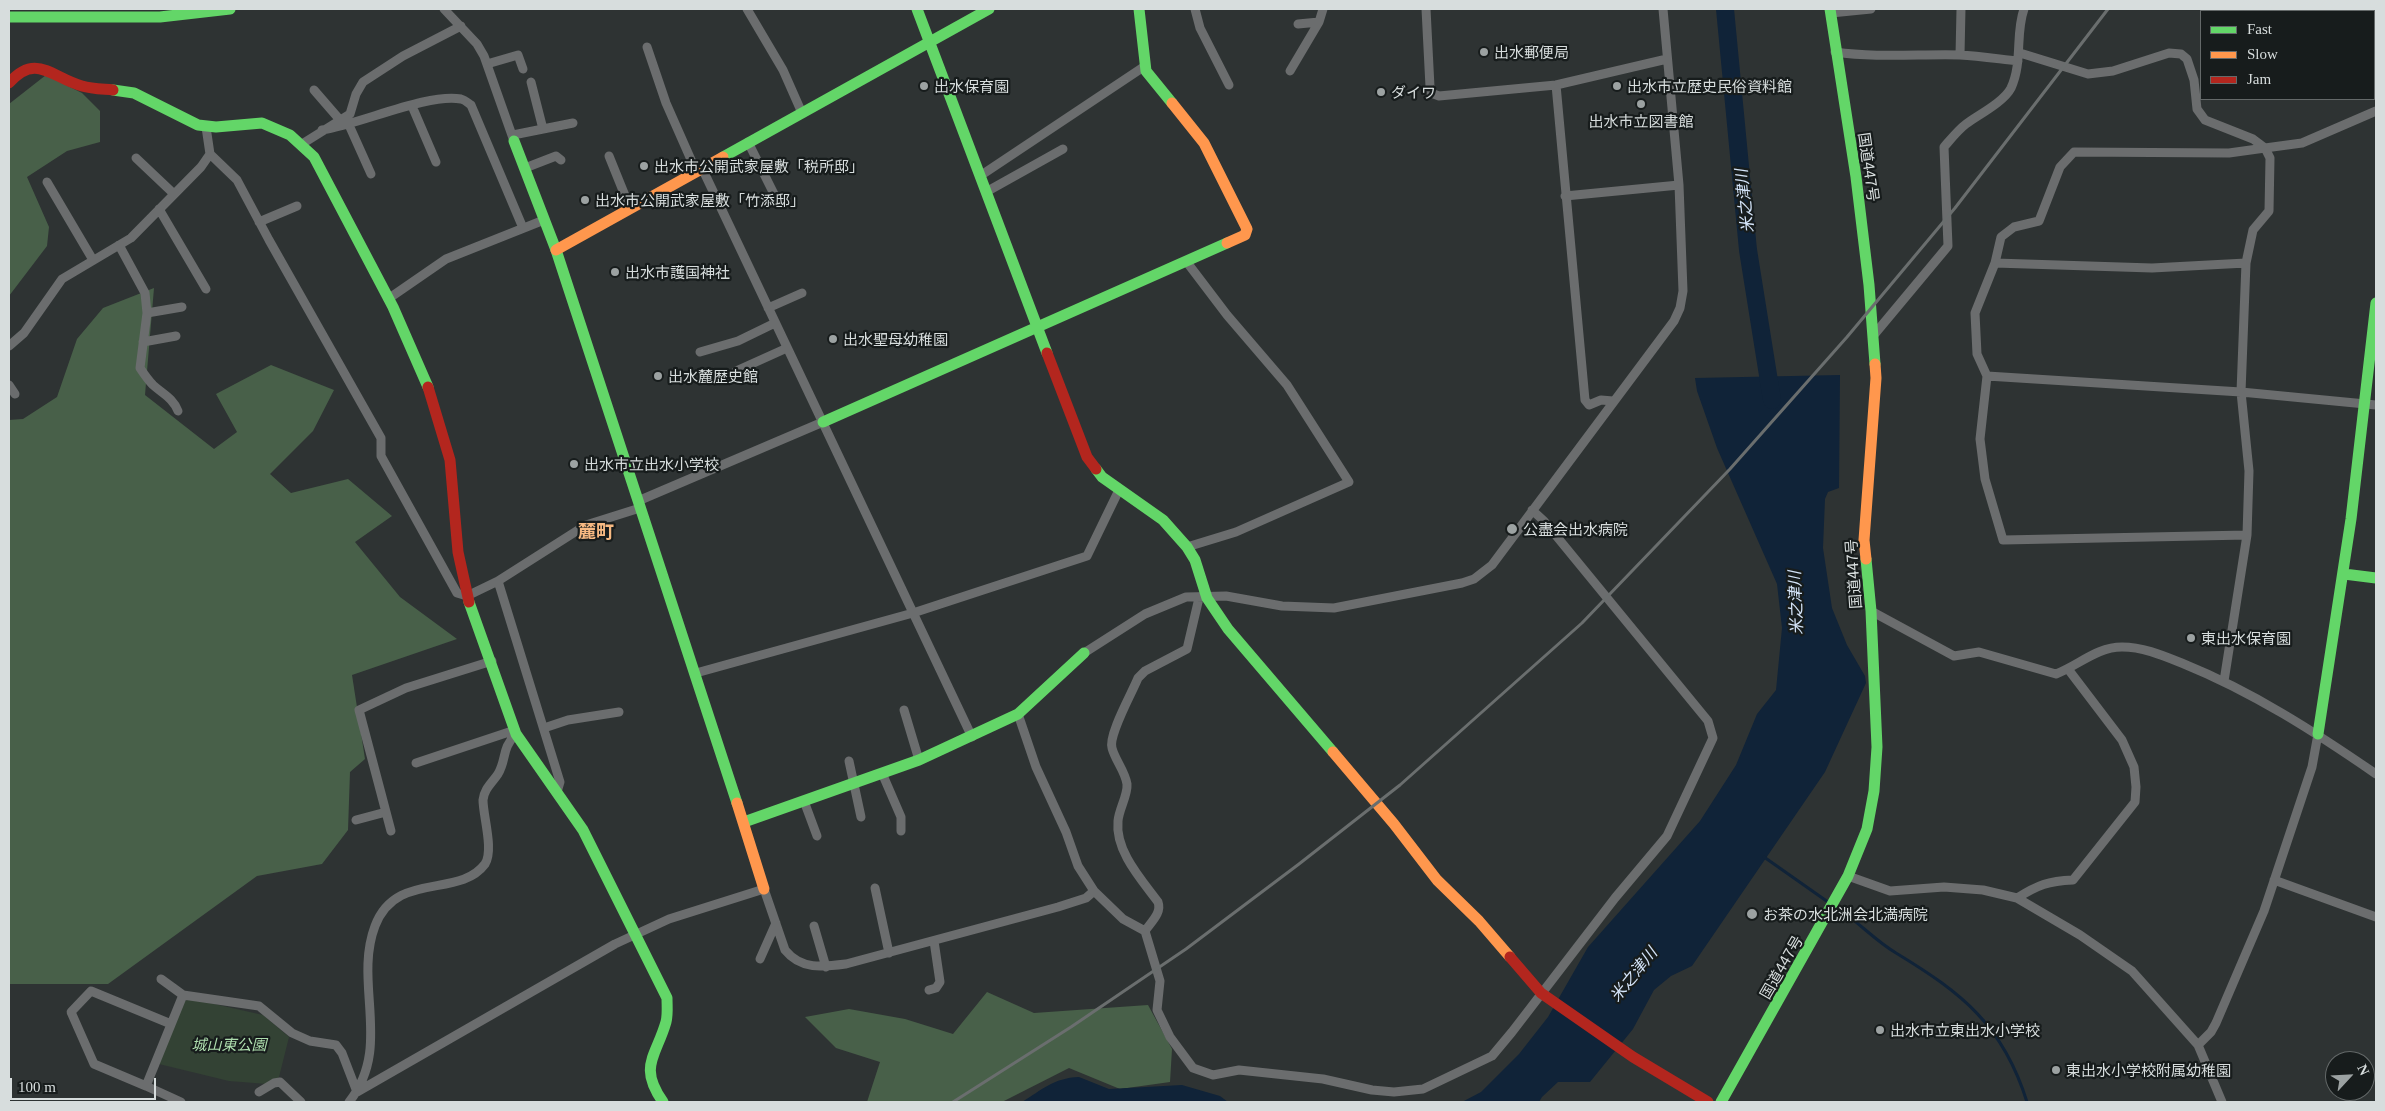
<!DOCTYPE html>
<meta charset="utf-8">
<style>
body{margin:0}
#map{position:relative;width:2385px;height:1111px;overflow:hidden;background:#2e3333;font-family:Georgia,serif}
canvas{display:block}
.frame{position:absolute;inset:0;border:10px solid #d7dddd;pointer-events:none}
.legend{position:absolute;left:2200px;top:10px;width:175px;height:90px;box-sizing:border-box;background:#171c1c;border:1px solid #646969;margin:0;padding:6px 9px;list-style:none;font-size:15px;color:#d7dddd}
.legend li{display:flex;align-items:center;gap:10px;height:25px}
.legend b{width:25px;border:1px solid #646969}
.north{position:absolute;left:2325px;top:1051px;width:50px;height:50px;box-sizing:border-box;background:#171c1c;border:1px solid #646969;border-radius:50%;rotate:65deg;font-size:14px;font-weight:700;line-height:20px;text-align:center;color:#d7dddd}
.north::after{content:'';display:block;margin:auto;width:18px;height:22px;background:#9ca2a2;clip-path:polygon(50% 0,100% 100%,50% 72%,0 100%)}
.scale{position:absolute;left:10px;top:1078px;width:146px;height:22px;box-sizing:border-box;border:2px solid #d7dddd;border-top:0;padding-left:6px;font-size:15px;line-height:18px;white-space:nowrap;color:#d7dddd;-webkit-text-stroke:4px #171c1c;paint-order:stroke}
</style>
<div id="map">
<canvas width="2385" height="1111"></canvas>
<div class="frame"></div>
<ul class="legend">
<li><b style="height:6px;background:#63d668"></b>Fast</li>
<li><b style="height:6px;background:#ff974d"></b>Slow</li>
<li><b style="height:6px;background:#b3261e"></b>Jam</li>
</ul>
<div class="north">N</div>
<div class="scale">100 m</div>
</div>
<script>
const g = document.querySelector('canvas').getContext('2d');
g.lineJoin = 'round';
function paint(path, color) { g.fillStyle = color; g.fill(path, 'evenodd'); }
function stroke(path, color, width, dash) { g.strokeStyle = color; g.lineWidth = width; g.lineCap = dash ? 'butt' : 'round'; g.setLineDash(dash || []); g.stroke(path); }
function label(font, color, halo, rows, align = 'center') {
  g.font = font + ' Georgia,"Noto Sans JP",serif'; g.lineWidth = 4.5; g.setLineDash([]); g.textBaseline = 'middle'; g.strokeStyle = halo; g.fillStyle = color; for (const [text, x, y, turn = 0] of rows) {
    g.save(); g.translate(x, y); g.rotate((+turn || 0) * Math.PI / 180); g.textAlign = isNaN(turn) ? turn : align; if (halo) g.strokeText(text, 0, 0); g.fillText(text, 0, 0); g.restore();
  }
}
paint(new Path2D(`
 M192,999L263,1015L289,1037L279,1077L267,1084L229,1081L159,1064L184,1001Z`), '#334234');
paint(new Path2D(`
 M46,75L82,93L100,111V142L67,151L27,177L49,227L47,246L9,296V104Z
 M154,288L145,395L214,449L237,432L216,394L271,365L334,390L313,431L270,474L291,493L348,479L392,516L355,542L400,597L457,639L352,675L365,759L350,772L348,830L322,864L257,876L108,984H9V420L23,419L57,397L77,339L103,308Z
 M987,992L1034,1013L1148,1005L1172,1049L1170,1082L1120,1089L1069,1068L1002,1102H867L880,1062L836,1048L805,1017L849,1009L905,1019L953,1034Z`), '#486049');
paint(new Path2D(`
 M1840,375L1839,488L1828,492L1825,499L1823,548L1832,608L1847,645L1865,676L1866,683L1825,772L1692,966L1671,976L1654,990L1633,1029L1590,1082H1558L1542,1097L1539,1102H1462L1481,1092L1519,1054L1548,1017L1588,947L1700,821L1736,765L1757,714L1776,690L1782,628L1777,584L1717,448L1697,391L1695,378Z
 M1079,1077L1109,1089L1182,1085L1220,1096L1228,1102H1022C1042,1090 1053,1078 1079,1077Z`), '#102338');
stroke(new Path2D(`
 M1764,857L1828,902
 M1835,907C1857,920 1874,940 1896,953C1962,993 2003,1025 2027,1102`), '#102338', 3);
stroke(new Path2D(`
 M1725,9L1748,250L1772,400`), '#102338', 18);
stroke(new Path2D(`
 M444,9L477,44L484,56L514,141
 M747,9L783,70L802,113
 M1195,9L1200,28L1229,85
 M1426,9L1430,87L1431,93L1439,96L1556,85L1667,59
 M1831,13L1871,9
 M1298,24L1319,22L1323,9
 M647,47L666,103L696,171
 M1835,52C1877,58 1918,54 1960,55C1979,56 1999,59 2018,61
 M2020,53L2088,74L2113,71L2169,53L2181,54L2187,59L2194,80L2197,109L2205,120L2253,139L2265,148L2270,158L2269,211L2253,230L2246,263L2241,392L2249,471L2247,535L2224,681
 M1960,55L1961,9
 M487,64L518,55L523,69
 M1290,71L1319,22
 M531,82L543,129
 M1556,85L1585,400L1589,405L1601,400L1613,401
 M314,90L340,120
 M412,106L436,162
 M349,125L371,174
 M206,127L210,154L237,180L269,240L381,438V456L457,593L467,596L498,581L586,525L640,508
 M322,130C361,124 427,93 461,99C465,100 468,103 471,105L523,228
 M513,135L573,123
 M748,142L775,196
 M302,144L350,114L356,94L363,82L403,56L461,26
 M609,156L630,208
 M136,158L174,194
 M525,168L556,156L561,160
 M702,168L972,737
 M980,176L1145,66
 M47,182L93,260
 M986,192L1063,149
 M1565,196L1679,185
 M159,209L206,289
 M259,222L297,206
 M119,245L145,293L147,313L140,368C144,374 148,380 153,385C163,394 173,398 178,411
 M1186,261L1227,315L1287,385L1349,482L1236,532L1187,547
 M1995,263L2152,268L2246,263
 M388,299L446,259L544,220
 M768,308L802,293
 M147,313L182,307
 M1873,336L1948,246L1944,147C1951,139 1958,130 1966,124C1978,115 2004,102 2011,88C2023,62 2015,34 2024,9
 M143,342L176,336
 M9,346L24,333L62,279L131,238L201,167L210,154
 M700,352L738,341L775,323
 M736,371L787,348
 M1987,376L2241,392L2376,405
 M9,385L15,394
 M638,501L823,422
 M2247,535L2003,540L1985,479L1980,439L1987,376L1977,354L1975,313L1995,263L2001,237L2014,227L2039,221L2060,167L2074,152L2229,153L2265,148L2302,143L2376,111
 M498,581L560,782L557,792
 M1871,611L1954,656L1979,652L2056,674C2079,665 2097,647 2122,647C2144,647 2164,656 2184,664C2253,692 2315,732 2376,774
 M1084,653L1145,614L1186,597L1226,596L1282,606L1334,608L1462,583L1474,579L1492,565L1674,321L1680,308L1683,291L1679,185L1663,9
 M696,673L913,613L1087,556L1119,490
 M904,710L919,760
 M1018,714L1036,767L1066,832L1078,866L1094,891L1123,919L1145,931L1160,981L1157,1010L1170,1037L1193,1068L1213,1075L1239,1070L1323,1079L1372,1090L1394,1092L1423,1089L1492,1056L1512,1032L1615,898L1667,836L1713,738L1708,721L1544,521L1532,510
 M544,728L568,720L619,712
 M849,761L861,817
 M416,763L515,730
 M882,773L901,817V831
 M804,801L817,836
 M356,820L386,812
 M391,831L359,710L406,688L492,661
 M1848,876L1890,891L1944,887L1983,890L2017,898L2080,935L2132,971L2198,1045L2222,1102
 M2274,880L2376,917
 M875,888L889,953
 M2017,898C2038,885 2048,881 2073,880L2135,802L2136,787L2134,767L2122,740L2068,669
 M814,926L826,967
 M1145,931C1151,922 1162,913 1158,902C1141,879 1115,851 1118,821C1119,809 1128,795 1127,784C1125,771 1115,760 1112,748C1108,735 1132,693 1138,678L1145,671L1187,649L1199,598
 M760,959L776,923
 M161,979L183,995
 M929,990L936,988L940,982L934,941
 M171,1024L91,991L71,1012L94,1064L146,1086L183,995L259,1006L292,1033L310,1041L336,1045L342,1053L357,1092L615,944L669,919L764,889L785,950C801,970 823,967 846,964L1058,907L1086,898L1094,891
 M2198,1045L2211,1032L2216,1023L2264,911L2312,767L2318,734
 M146,1086L181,1102
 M259,1092L274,1083L280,1082L301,1102
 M349,1102C393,1047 353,984 375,926C396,870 459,899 485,864C494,850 483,816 483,800C484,789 492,783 498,774C507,759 501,749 516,734`), '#6b6d6e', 9);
stroke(new Path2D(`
 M917,9L1047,353
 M1139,9L1146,71L1172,103
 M1830,9L1856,177L1869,285L1875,364
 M9,17H160L230,9
 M113,90L134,93L198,125L216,127L262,123L290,135L314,157L393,307L428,387
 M514,141L556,250L737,803
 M723,157L989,9
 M823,422L1227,243
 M1096,469L1102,477L1163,520L1187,547L1195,560L1207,598L1228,629L1333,752
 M2344,574L2376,578
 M469,602L516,734L583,830L667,998C667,1006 668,1014 666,1022C656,1057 638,1066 663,1102
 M2318,734L2351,519L2376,303
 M744,822L919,760L1018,714L1084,653
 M1721,1102L1848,876L1867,829L1874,791L1877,747L1871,611L1866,559`), '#63d668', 11);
stroke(new Path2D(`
 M1172,103L1204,143L1247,229L1245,235L1227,243
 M556,250L723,157
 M1866,559L1864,540L1876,378L1875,364
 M1333,752L1394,824L1437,880L1479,921L1510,957
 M737,803L764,889`), '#ff974d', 11);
stroke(new Path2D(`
 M9,83C36,52 52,78 82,86C92,89 103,89 113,90
 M1047,353L1087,457L1096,469
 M428,387L450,460L458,552L469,602
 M1510,957L1541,993L1633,1057L1708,1102`), '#b3261e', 11);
stroke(new Path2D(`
 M953,1102L1071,1027L1186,949L1299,864L1400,785L1582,623L1730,469L1847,337L1955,208L2108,9`), '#6a6e6e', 3);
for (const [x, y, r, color] of [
 [1484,52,5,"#9ca2a2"],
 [924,86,5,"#9ca2a2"],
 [1617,86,5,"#9ca2a2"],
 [1381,92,5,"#9ca2a2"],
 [1641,104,5,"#9ca2a2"],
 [644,166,5,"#9ca2a2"],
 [585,200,5,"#9ca2a2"],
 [615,272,5,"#9ca2a2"],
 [833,339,5,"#9ca2a2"],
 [658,376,5,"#9ca2a2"],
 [574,464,5,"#9ca2a2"],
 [1512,529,6,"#9ca2a2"],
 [2191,638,5,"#9ca2a2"],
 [1752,914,6,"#9ca2a2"],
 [1880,1030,5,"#9ca2a2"],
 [2056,1070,5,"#9ca2a2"]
]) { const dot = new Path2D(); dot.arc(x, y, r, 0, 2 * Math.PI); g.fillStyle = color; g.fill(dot); stroke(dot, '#171c1c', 2); }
label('15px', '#d7dddd', '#171c1c', [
 ["出水郵便局",1494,52],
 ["出水保育園",934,86],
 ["出水市立歴史民俗資料館",1627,86],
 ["ダイワ",1391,92],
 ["出水市立図書館",1641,121,"center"],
 ["出水市公開武家屋敷「税所邸」",654,166],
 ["出水市公開武家屋敷「竹添邸」",595,200],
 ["出水市護国神社",625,272],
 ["出水聖母幼稚園",843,339],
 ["出水麓歴史館",668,376],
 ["出水市立出水小学校",584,464],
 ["公盡会出水病院",1523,529],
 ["東出水保育園",2201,638],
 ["お茶の水北洲会北満病院",1763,914],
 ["出水市立東出水小学校",1890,1030],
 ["東出水小学校附属幼稚園",2066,1070]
], 'left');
label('15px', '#d7dddd', '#171c1c', [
 ["国道447号",1869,167,82],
 ["国道447号",1853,574,-94],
 ["国道447号",1781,967,-60]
]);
label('italic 15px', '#aedeae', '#171c1c', [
 ["城山東公園",229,1044]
]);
label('italic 16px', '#d4e4f9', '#171c1c', [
 ["米之津川",1744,201,-96],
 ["米之津川",1795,603,-92],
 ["米之津川",1633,974,-51]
]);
label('bold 18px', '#f6b982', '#171c1c', [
 ["麓町",596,531]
]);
</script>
